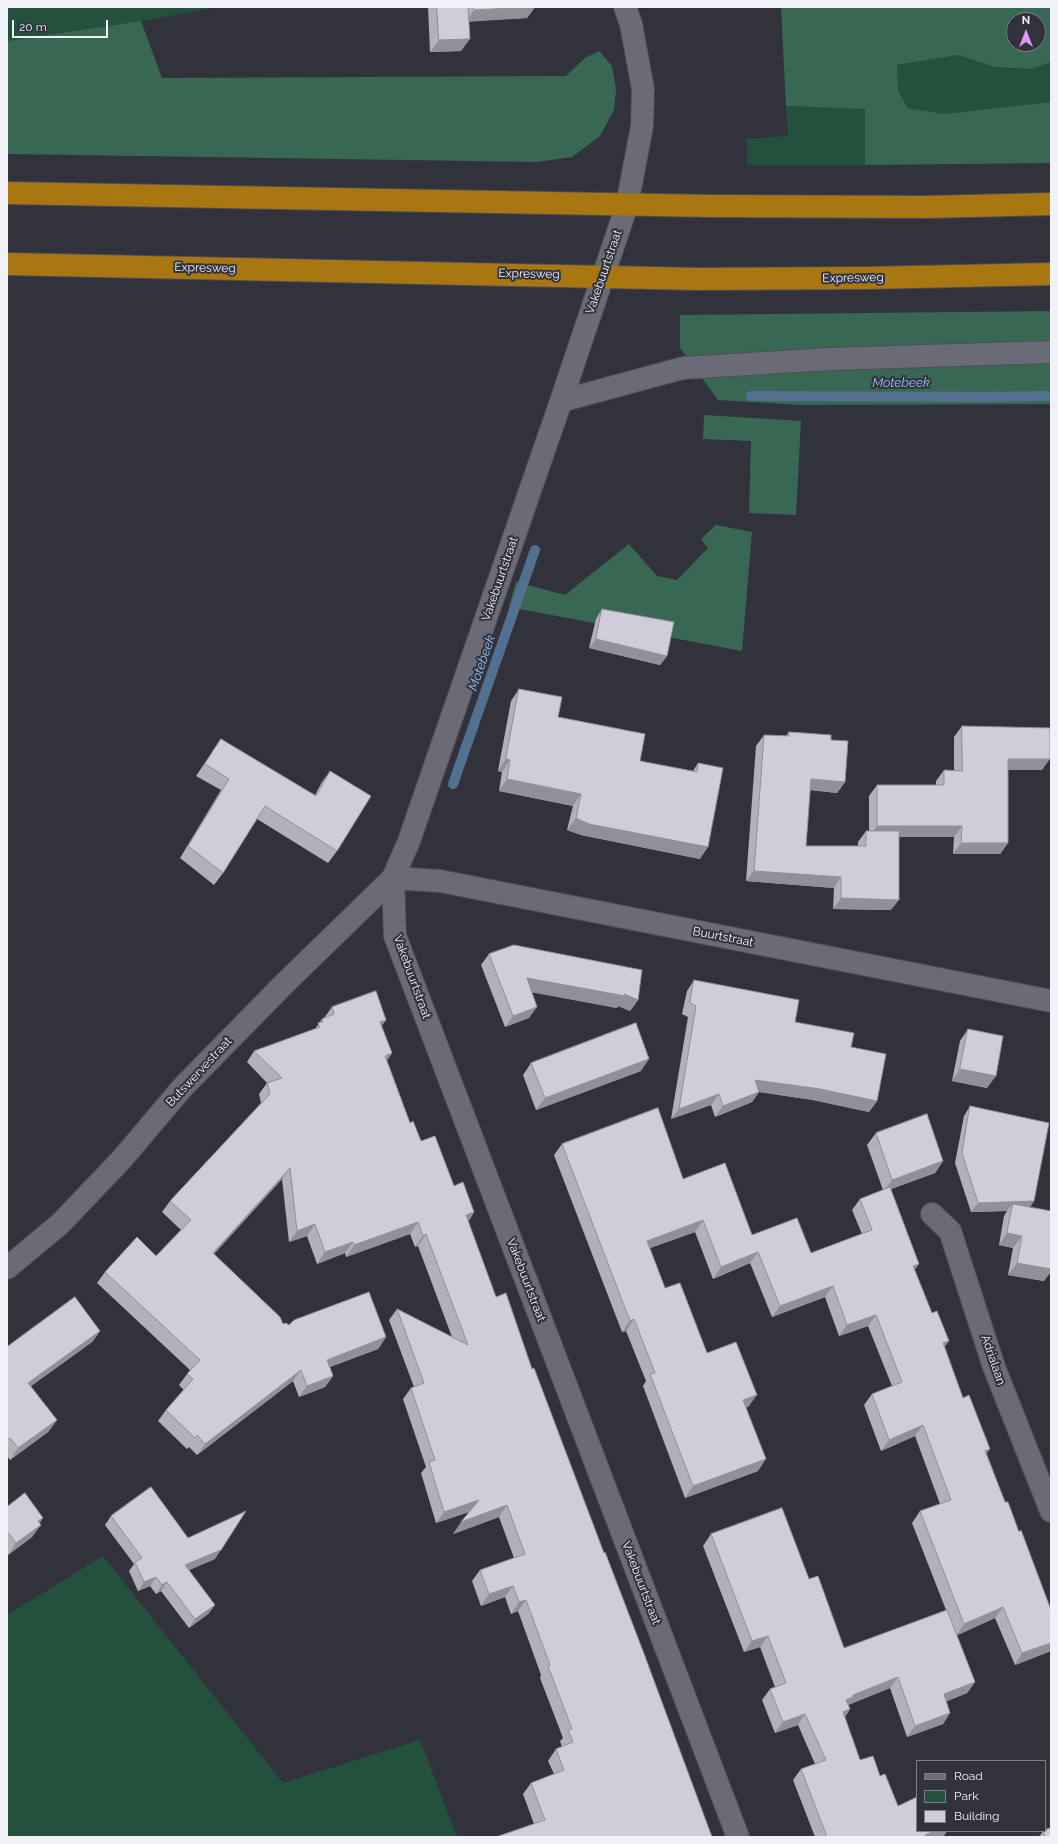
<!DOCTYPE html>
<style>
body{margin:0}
#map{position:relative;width:1058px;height:1844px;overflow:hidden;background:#32323d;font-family:Raleway,sans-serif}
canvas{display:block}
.frame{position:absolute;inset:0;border:8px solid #f1f1f8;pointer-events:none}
.legend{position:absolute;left:916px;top:1760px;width:130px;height:72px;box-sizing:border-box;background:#32323d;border:1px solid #7e7e88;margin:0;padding:5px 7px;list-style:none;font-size:12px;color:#f1f1f8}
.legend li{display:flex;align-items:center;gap:8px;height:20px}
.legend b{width:20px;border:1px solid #7e7e88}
.north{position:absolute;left:1006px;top:12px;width:40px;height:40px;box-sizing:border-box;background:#32323d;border:1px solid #7e7e88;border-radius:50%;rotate:0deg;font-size:11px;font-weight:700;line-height:16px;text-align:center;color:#f1f1f8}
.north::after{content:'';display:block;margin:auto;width:14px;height:18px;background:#de98f2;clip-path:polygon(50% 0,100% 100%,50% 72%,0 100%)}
.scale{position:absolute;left:12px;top:20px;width:96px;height:18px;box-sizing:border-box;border:2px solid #f1f1f8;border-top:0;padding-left:5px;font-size:12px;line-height:14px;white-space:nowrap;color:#f1f1f8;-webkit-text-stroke:3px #32323d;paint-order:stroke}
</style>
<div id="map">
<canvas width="1058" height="1844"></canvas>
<div class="frame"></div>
<ul class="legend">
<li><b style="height:5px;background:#6b6b78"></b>Road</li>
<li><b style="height:11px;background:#23513e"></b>Park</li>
<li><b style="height:11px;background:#d0ccd9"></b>Building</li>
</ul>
<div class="north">N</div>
<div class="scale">20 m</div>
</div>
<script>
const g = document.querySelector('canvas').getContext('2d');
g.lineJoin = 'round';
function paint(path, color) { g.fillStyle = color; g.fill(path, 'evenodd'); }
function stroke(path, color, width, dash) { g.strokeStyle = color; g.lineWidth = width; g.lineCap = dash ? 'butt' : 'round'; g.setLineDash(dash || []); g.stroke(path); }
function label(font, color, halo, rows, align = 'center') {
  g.font = font + ' Raleway,sans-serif'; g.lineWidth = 4; g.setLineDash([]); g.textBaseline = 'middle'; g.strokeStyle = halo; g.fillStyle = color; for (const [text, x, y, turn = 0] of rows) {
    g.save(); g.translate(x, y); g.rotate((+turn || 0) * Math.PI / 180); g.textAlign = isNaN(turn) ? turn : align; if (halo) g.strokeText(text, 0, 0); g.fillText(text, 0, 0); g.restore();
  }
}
paint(new Path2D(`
 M7,7H220L141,21L7,41Z
 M958,55C994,67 1014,75 1051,62V102L944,114L908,108L898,91L897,65Z
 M786,106L865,109V165H747V139L788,136Z
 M103,1556L283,1783L420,1740L457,1837H7V1615Z`), '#23513e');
paint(new Path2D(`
 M781,7H1051V62L1031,69L995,67L958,55L897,65L898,91L908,108L944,114L1051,102V163L865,165V109L786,106ZM1014,20H1038V44H1014Z
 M141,21L162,78L566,76L585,58L599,51L612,66L616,89L614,110L600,136L572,157L537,162L7,154V41Z
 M1051,311V404L802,405L718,400L680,348V315Z
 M704,415L801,421L796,515L749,513L751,441L703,439Z
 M716,525L752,532L742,651L509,607L516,582L565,595L629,544L657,576L677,580L708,548L701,539Z`), '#386854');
stroke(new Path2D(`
 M751,396L986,397L1051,396
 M453,784L535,550`), '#527191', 10);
const minor = new Path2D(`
 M625,7L631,24L643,89L642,126L627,205L561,401L409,841L393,878L395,936L738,1837
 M561,401L683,368L830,359L1051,352
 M393,878L440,881L1051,1001
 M932,1214L950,1231L994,1367L1051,1511
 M7,1268L60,1224L122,1159L182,1088L284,984L393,878`);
const highway = new Path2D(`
 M7,193L712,206L926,207L1051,204
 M7,264L698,279L866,278L1051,274`);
stroke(minor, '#4e4e57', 24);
stroke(highway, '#4e4e57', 24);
stroke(minor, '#6b6b78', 22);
stroke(highway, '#a87712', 22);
paint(new Path2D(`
 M428,7H535L527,18L469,21L461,51L430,52Z
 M602,609L667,656L660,665L589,648L596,619Z
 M519,689L558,717L640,761L693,771L698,763L700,859L581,835L567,830L573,806L499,791L502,772L498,771L511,701Z
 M962,726L1042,770H1008V843L1000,854H953L954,837H899L891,910L833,909L834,888L746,881L756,746L764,735L786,736L789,732L831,740L845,782L837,793L810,790L806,846H858V842L866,831H869V796L877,785H936V781L944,770L954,771V737Z
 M221,739L315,795L322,782L330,771L337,851L328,863L257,819L223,873L214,885L180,858L221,790L196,776Z
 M489,954L638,1000L630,1011L618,1006L617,1008L532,992L529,1018L505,1027L481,965Z
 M694,980L795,1022L851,1047L877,1101L869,1112L813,1100L759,1092L752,1102L715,1117L711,1105L671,1119L688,1017L682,1014L687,991Z
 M332,1007L386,1020L381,1026L392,1053L387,1060L410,1123L421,1141L474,1212L468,1222L496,1297L532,1369L712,1837H496L534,1824L523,1794L531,1783L554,1774L548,1761L556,1749L562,1747L560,1741L563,1738L540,1678L541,1675L518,1611L511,1614L505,1597L481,1606L472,1581L480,1570L514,1558L499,1517L453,1534L469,1512L436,1523L421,1473L426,1467L403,1399L411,1388L414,1387L389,1320L397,1309L452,1337L418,1246L415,1247L410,1234L346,1257L345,1253L317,1264L307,1236L289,1242L282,1179L214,1254L283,1324L386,1337L378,1349L330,1367L333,1376L325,1387L299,1397L293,1381L197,1455L189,1447L187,1449L158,1421L166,1410L184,1390L179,1385L190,1370L97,1283L105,1272L156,1256L181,1230L162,1212L170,1201L261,1103L259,1094L267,1083L247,1062L254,1051L315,1029L322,1019L324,1018Z
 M968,1029L987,1088L952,1081L960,1041Z
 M531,1063L641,1071L536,1110L523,1075Z
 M970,1106L1034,1201L1030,1207L1044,1281L1008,1275L1013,1248L999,1245L1004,1216L1007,1211L971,1212L955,1163L964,1116Z
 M876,1133L943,1161L935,1173L891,1189L915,1270L945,1347L963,1398L987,1454L1005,1502L1019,1532L1051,1610V1651L1015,1665L995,1618L957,1635L975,1682L967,1693L946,1701L950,1713L943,1724L907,1737L890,1688L848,1705L850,1709L845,1717L860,1760L880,1776L898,1806L944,1836L940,1837H815L793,1780L801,1769L815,1764L798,1725L775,1733L762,1700L770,1689L775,1687L760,1647L744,1652L703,1546L711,1534L809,1579L844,1648L946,1610L912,1523L920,1511L940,1504L915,1436L881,1451L864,1405L872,1394L892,1386L868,1326L839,1336L825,1297L772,1317L750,1263L713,1279L695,1232L650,1248L665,1288L707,1353L749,1406L746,1408L758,1471L685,1498L643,1386L646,1381L626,1331L622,1332L554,1155L562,1144L683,1179L752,1235L811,1253L862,1234L852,1210L860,1199L883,1190L867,1145Z
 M100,1331L92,1342L31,1386L57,1420L48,1432L10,1460L7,1456V1347Z
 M7,1507L39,1523L32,1537L8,1555L7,1554Z
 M111,1516L188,1538L215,1559L189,1570L215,1605L208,1614L189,1628L161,1591L156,1594L150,1586L138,1591L129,1571L134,1564L105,1525Z
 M1043,1831H1045L1051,1837H1039Z`), '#b3afbb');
paint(new Path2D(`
 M535,7L527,18L466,22L474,10Z
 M470,39L461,51L430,52L439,40Z
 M596,639L667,656L660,665L589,648Z
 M506,759L510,760L502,772L498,771Z
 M1008,759H1050L1042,770H1001Z
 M507,779L581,794L573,806L499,791Z
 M811,779L845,782L837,793L803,789Z
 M576,818L708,847L700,859L581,835L567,830Z
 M877,826H962L954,837H869Z
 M961,843H1008L1000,854H953Z
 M754,871L841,877L834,888L746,881Z
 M841,898L899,900L891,910L833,909Z
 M527,978L624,994L638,1000L630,1011L618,1006L617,1008L519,990Z
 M537,1007L529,1018L505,1027L513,1016Z
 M386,1020L378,1031L380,1022Z
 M392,1053L384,1065L385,1056Z
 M649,1059L641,1071L536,1110L545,1098Z
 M960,1069L996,1076L987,1088L952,1081Z
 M755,1080L820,1089L877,1101L869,1112L813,1100L759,1092L752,1102L715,1117L723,1106Z
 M719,1094L711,1105L671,1119L679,1109Z
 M943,1161L935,1173L883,1192L892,1180Z
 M290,1168L282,1179L205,1264L213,1253Z
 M1034,1201L1028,1210L1013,1204L1007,1211L971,1212L978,1203Z
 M474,1212L467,1224L466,1215Z
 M703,1220L695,1232L639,1252L647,1241Z
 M418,1222L410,1234L346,1257L354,1245Z
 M315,1224L307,1236L289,1242L297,1231Z
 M1007,1233L1022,1236L1013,1248L999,1245Z
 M426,1234L418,1246L415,1247L423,1236Z
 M353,1242L345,1253L317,1264L325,1252Z
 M758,1252L750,1263L713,1279L721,1267Z
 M1017,1263L1051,1269V1272L1044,1281L1008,1275Z
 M919,1264L911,1275L913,1266Z
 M833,1286L825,1297L772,1317L780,1306Z
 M876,1315L868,1326L839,1336L847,1325Z
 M634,1319L626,1331L622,1332L630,1321Z
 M100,1331L92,1342L20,1394L28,1383Z
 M386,1337L378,1349L319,1371L327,1360Z
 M949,1341L941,1352L943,1343Z
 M301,1370L293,1381L197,1455L205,1444Z
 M333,1376L325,1387L299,1397L307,1386Z
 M757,1395L749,1406L735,1412L743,1400Z
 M57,1420L48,1432L10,1460L18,1448Z
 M923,1425L915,1436L881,1451L889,1440Z
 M990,1449L982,1460L985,1451Z
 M766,1459L758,1471L685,1498L693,1486Z
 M479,1500L471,1511L436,1523L444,1512Z
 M507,1505L499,1517L453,1534L461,1522Z
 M43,1518L36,1529L41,1525L32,1537L8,1555L16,1543L38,1521Z
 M221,1550L215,1559L179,1574L185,1565Z
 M156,1577L150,1586L138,1591L144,1582Z
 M167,1582L161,1591L156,1594L162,1585Z
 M513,1586L505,1597L481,1606L489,1594Z
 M526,1600L518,1611L511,1614L519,1602Z
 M215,1605L208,1614L189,1628L195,1619Z
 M1003,1607L995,1618L956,1636L964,1624Z
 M768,1636L760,1647L744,1652L752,1641Z
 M1051,1643V1651L1015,1665L1022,1653Z
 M898,1677L890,1688L848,1705L846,1700L853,1695Z
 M975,1682L967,1693L936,1706L944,1694Z
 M850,1709L842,1721L843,1712Z
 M950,1713L943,1724L907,1737L915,1726Z
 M805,1714L798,1725L775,1733L783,1722Z
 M934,1831H947L944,1836L940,1837H923L925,1835Z`), '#928f98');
const building = new Path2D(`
 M437,7H468L470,39L439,40Z
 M474,7H532L474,10Z
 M602,609L674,622L667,656L596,639Z
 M519,689L562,697L558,717L645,734L640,761L697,772L698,763L723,768L708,847L589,824L576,818L581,794L507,779L510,760L506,759Z
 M962,726L1050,728V759H1008V843H961L962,826H877V785H944V770L962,771Z
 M789,732L831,735V740L848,741L845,782L811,779L806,846H866V831H899V900L841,898V877L754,871L764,735L789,736Z
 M221,739L316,796L330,771L371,796L337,851L265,806L223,873L188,846L229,779L205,764Z
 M514,945L642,970L638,1000L624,994L625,996L527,978L537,1007L513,1016L489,954Z
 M694,980L799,1000L795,1022L854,1033L851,1047L886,1054L877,1101L820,1089L755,1080L759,1092L723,1106L719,1094L679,1109L696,1006L690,1003Z
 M376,991L386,1020L380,1022L392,1053L385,1056L410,1123L413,1121L421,1141L435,1136L454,1186L463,1182L474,1212L466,1215L496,1297L506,1293L532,1369L534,1368L604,1553L605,1552L643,1651L712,1837H496L545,1820L531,1783L564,1770L556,1749L573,1742L568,1730L572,1729L548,1666L550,1665L526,1600L519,1602L513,1586L489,1594L480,1570L525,1554L507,1505L461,1522L479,1500L444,1512L429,1462L435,1460L411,1388L424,1383L397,1309L468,1345L426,1234L423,1236L418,1222L354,1245L353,1242L325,1252L315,1224L297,1231L290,1168L213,1253L280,1317L283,1324L286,1323L289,1325L294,1320L369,1292L386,1337L327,1360L333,1376L307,1386L301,1370L205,1444L197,1435L195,1438L166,1410L193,1379L187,1374L200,1360L105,1272L137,1237L156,1256L191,1220L170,1201L270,1094L267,1083L282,1078L254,1051L320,1027L318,1023L323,1022L322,1019L334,1014L332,1007Z
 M636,1023L649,1059L545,1098L531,1063Z
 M968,1029L1003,1036L996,1076L960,1069Z
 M970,1106L1049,1123L1034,1201L978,1203L962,1153Z
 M658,1108L683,1179L725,1163L752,1235L797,1218L811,1253L872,1230L860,1199L890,1187L919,1264L913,1266L932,1313L937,1311L949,1341L943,1343L963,1398L969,1395L990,1449L985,1451L1005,1502H1008L1019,1532L1021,1530L1051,1610V1643L1022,1653L1003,1607L964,1624L920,1511L951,1500L923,1425L889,1440L872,1394L902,1382L876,1315L847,1325L833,1286L780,1306L758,1252L721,1267L703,1220L647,1241L665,1288L680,1283L707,1353L736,1342L757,1395L743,1400L766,1459L693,1486L650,1374L655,1373L634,1319L630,1321L562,1144Z
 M927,1114L943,1161L892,1180L876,1133Z
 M1013,1204L1051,1211V1269L1017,1263L1022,1236L1007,1233Z
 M75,1297L100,1331L28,1383L57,1420L18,1448L10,1438L7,1440V1347Z
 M151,1487L188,1538L246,1511L221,1550L185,1565L215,1605L195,1619L167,1582L162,1585L156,1577L144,1582L135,1562L142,1558L111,1516Z
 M25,1493L43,1518L38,1521L41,1525L16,1543L7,1531V1507Z
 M782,1508L809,1579L818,1576L844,1648L947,1610L975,1682L944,1694L950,1713L915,1726L898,1677L853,1695V1697L846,1700L850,1709L843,1712L860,1760L873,1756L880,1776L885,1774L898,1806L917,1797V1831H934L925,1835L926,1837H827L801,1769L826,1760L805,1714L783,1722L770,1689L786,1683L768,1636L752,1641L711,1534Z
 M1051,1828V1837H1045L1043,1831H1045V1830Z`);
paint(building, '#d0ccd9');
stroke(building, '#928f98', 1);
label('12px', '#f1f1f8', '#32323d', [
 ["Expresweg",205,268,1],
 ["Vakebuurtstraat",604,272,-71],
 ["Expresweg",529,274,1],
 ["Expresweg",853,278,-1],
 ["Vakebuurtstraat",500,579,-71],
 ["Buurtstraat",723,937,11],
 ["Vakebuurtstraat",412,977,70],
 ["Butswervestraat",199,1072,-47],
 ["Vakebuurtstraat",526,1280,69],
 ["Adrialaan",993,1360,71],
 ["Vakebuurtstraat",641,1583,69]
]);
label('italic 13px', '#94c6fc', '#32323d', [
 ["Motebeek",901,383],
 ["Motebeek",482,663,-71]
]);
</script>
